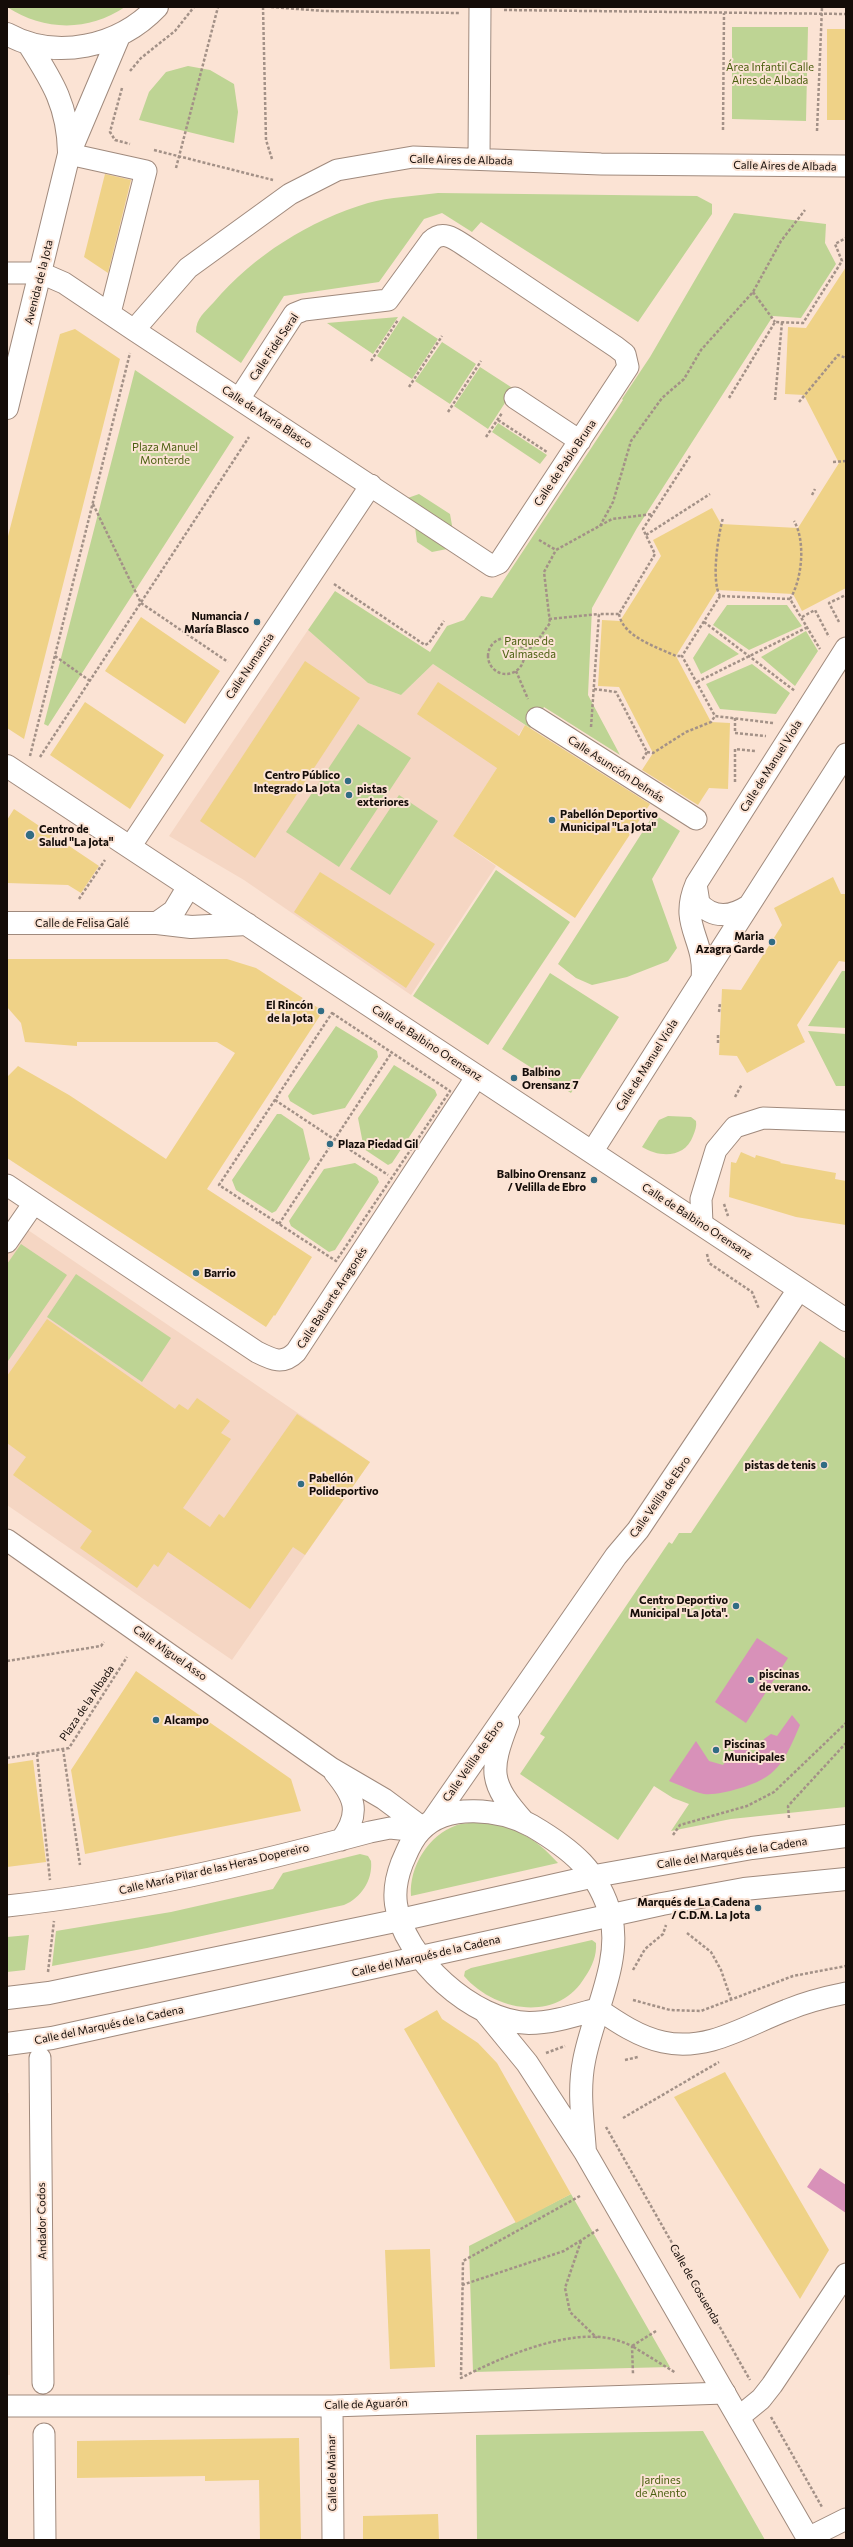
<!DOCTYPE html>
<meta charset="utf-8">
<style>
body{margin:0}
#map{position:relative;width:853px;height:2547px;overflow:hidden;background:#fbe3d4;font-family:Commissioner,sans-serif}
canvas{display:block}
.frame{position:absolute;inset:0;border:8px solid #140c08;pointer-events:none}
</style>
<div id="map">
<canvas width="853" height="2547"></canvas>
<div class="frame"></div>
</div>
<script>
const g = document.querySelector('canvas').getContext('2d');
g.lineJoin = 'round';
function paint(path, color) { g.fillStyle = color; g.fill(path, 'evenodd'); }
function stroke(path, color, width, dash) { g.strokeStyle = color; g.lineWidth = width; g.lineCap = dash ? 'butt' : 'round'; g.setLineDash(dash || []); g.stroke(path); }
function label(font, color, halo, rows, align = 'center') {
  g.font = font + ' Commissioner,sans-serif'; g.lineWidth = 4; g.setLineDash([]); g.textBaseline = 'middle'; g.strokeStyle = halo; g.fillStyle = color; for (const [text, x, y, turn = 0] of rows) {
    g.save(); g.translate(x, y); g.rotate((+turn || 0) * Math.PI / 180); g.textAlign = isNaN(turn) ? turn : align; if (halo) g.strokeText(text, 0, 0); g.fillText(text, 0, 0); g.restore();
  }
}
paint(new Path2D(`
 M308,630L368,683L401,695L433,664L525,725L453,836L496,866L411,995L244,880L169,836Z
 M25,1228L370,1462L232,1660L7,1505V1255Z
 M7,2093H9L10,2375H7Z`), '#f5d6c3');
paint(new Path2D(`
 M7,7H125C88,32 44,31 7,7Z
 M732,27H808L806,121L732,119Z
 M188,66L210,70L234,84L238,112L234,143L139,120L149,92L166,72Z
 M438,193L697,196L712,204V214L638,322L481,222L472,232L442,213L424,219L379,282L284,296L241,363L196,332C196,318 205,312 214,302C253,256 310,220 368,203C390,197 415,196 438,193Z
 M734,213L826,224L825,243L836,264L801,318L773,316L637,528L592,608L588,695L620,755L544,707L530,728L433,664L401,695L368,683L308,630L335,591L430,652L447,626L464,620L481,596L492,598L623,400L622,399L650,357Z
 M403,316L438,339L412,379L377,356Z
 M398,317L373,354L327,323Z
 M442,342L476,364L450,404L415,381Z
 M480,367L514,389L488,429L454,406Z
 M135,370L234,437L48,726L44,724Z
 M498,423L547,455L540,464L492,432Z
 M419,494L450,514L453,531L405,499Z
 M415,527L447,549L432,552L417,542Z
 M727,605H787L802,626L749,650L713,625Z
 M806,631L818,651L795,686L761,657Z
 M709,633L739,654L701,674L693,658Z
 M752,664L790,693L776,714L720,709L706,684Z
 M358,724L411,758L339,867L286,832Z
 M399,795L438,821L390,895L350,869Z
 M654,814L680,831L652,879L677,948L668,961L627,977L592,985L576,978L558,964Z
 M496,870L570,922L488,1045L413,996Z
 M842,971H846V1028L808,1026Z
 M550,973L619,1017L571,1093L502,1049Z
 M336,1026L377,1051L378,1057L345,1108L313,1115L290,1101L288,1096Z
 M808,1031L846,1034V1086H836Z
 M394,1065L435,1090L437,1095L392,1163L388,1165L364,1149L358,1118Z
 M277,1114H281L303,1129L310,1159L276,1211L272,1213L236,1190L232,1180Z
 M668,1116L691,1117L696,1121C697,1126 695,1131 693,1136C685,1158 660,1158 642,1147L659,1120Z
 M355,1163L377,1177L379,1182L335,1250L329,1252L291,1226L289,1221L324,1169Z
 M21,1244L67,1275L8,1361L7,1264Z
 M76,1274L171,1338L142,1382L47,1317Z
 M820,1341L846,1359V1807L731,1819L671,1831L689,1804L673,1798L654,1786L618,1840L520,1774L545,1737L540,1734L669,1542L672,1544L679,1533H691Z
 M478,1822C513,1826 534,1836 558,1863L411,1896C409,1867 428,1835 457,1825C463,1823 471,1823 478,1822Z
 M360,1854L368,1856L371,1861C373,1880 361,1898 344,1905L147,1948L52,1966L56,1931L171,1912L273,1889L283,1873Z
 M29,1935L25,1970L7,1972V1937Z
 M592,1940L596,1943C597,1955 592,1967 585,1977C558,2023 495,2012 464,1976L465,1971L471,1968Z
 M571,2194L670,2367L473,2372L469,2246Z
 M703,2431L765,2540H477L476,2435Z`), '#bed494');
paint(new Path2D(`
 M757,1638L788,1658L746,1723L715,1702Z
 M792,1715L800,1725C784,1762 778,1778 737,1789C727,1792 714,1795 704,1794C693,1792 680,1785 669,1781L696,1741L709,1761L723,1765L734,1750L747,1749L756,1756L764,1739L771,1734L777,1736Z
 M820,2168L846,2185V2213L807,2187Z`), '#d891b9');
paint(new Path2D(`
 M827,29H846V120H827Z
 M105,174L131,180L108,273L84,257Z
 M846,267V588L802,611L793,594L717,590L676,656L711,722L730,723L728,789L709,788L698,805L642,770L653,753L619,687L598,686L602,620L620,621L661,556L653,540L712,508L721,524L798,528L839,463L804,395L785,394L788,327L806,328Z
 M75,329L120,359L24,739L7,728V540L60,334Z
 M141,617L220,671L185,724L105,671Z
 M305,661L360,698L255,858L200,821Z
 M438,682L519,736L525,725L650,804L575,918L453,836L497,768L417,714Z
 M85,702L164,755L130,809L50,755Z
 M14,809L99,866L81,893L68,885L7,883V820Z
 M320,872L435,944L406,988L294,912Z
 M833,877L841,894H846V962L839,961L797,1025L805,1042L747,1073L737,1056L719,1055L722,989L741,990L782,925L774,908Z
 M7,959H227L256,968L323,1011L207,1189L312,1257L275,1316L274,1315L266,1327L7,1158V1077L18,1066L69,1095L166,1159L235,1053L217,1042H77V1046L25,1042L21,1023L7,1007Z
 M741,1152L755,1158L756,1155L781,1162L780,1163L836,1173L835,1179L846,1181V1225L796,1217L729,1197L731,1162L736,1163Z
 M47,1319L175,1409L179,1404L188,1410L197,1398L230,1421L221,1433L231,1439L183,1508L210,1527L219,1514L224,1518L297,1414L370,1462L305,1555L293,1547L250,1609L168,1552L158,1567L154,1564L137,1588L80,1548L92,1531L13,1475L26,1457L7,1443V1376Z
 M136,1671L291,1779L301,1811L85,1854L71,1770Z
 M33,1760L46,1862L7,1867V1764Z
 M437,2010L442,2019L478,2043L497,2063L571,2194L516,2223L404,2029Z
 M725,2072L829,2250L800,2299L674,2097Z
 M430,2249L435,2367L390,2369L385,2250Z
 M299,2438L301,2540H260L259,2480L205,2481V2476L77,2478V2441Z
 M438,2514L439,2540H363V2516Z`), '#efd287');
const street = new Path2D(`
 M69,154L146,171L110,313
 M479,159L480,7
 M7,273H41L64,283L134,330L492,566L499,563L628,367L625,354L616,347L470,249C457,241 444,228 431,241L388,300L304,310L294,314L239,399
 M134,330L188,268L290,194L337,170L413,157L601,164L846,166
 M515,398L580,441
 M846,648L696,884C678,926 706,938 702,979L846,754
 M537,718L696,819
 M130,847L371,485
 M696,884L699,903C713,919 731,917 748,906
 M592,1152L702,979
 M7,1185L257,1352C273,1360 283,1365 296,1352L477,1076
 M702,1224L701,1199L716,1150L735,1127L763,1118L846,1121
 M7,1242L34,1203
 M7,1540L331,1768L384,1799L423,1828
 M334,1772C354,1796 362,1812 341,1840
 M7,1906C130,1893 251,1864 370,1832L390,1828L419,1831
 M598,2009C617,2022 639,2037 663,2042C708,2052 747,2025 787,2010C806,2002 826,1997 846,1993
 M40,2058L43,2383
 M7,2406H332L725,2393
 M332,2406L333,2540
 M739,2417L761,2399L772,2385L846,2274
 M44,2434L45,2540
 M808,2538L846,2519`);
const secondary = new Path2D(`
 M7,34C56,61 119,47 157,7
 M28,43C52,81 68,105 69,152
 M7,408L69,154L119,36
 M7,766L846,1320
 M7,923H157L191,927L247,924
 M157,923L174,911L189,886
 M508,1722C489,1771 489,1783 524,1822
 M432,1821L616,1556L638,1530L799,1289
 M486,2013L527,2063L585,2152L809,2540
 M585,2152C583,2122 578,2091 584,2061C592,2016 622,1962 611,1917C599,1871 571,1849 532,1826C501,1809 446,1802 420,1831C411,1840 407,1852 402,1863C397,1876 394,1890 396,1904C403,1958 474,2022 529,2023C552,2023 576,2015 598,2009`);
const primary = new Path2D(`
 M7,1998L49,1993L400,1920L595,1876L752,1848L846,1836
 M7,2044L52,2038L662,1904L744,1889L846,1879`);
stroke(street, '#a08a7d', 23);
stroke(secondary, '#a08a7d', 24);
stroke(primary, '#a08a7d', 24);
stroke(new Path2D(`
 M263,7L266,140L272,159
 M271,7L324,11L459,13
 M504,10L846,14
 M130,71L141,58L175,31L194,7
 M122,88L110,132L115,140L130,144
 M723,130L724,13
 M817,131L822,7
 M154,150L273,180
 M176,168L218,7
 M753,292L775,322
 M371,361L398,320
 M409,387L442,336
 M729,398L775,322L803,323L842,261L835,244L846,238
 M775,400L782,322
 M799,402L838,355L846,358
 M448,412L481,361
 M498,420L547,452
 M486,437L502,413
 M833,462L846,461
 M812,495L815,489
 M93,504L141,603L228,662
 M600,526L613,502L631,441L662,398L684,379L701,350L753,292L781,241L805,210
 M646,535L710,494
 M539,540L556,550L612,519L653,514
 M334,584L425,645L429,643L444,621
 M720,596C711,581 718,535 723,518
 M790,599C802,580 806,541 794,521
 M619,614C623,637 657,647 676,656H682
 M802,617L815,610L829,637
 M549,619L599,614
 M704,622L795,691
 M839,622L829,603L846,595
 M488 656a18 18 0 1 1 36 0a18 18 0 1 1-36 0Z
 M524,649L533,647L550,623L544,572L556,550
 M55,656L90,681
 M516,671L528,699
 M697,682L808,627
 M594,689L616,692L647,752L642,760
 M735,718V733L766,736
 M773,723L715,716L682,656L720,596L790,599L820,649
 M591,727L599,614H619L655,554L643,529L690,456
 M647,752L653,753L686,732L711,722L715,716
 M30,756L130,353
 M40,757L249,437
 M735,782V749L755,751
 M79,899L105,860
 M719,1012L720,1003
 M332,1013L450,1091L336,1261L219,1185Z
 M718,1043V1033
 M735,1097L742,1084
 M275,1100L388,1175
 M724,1204L728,1216
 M279,1224L392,1052
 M707,1254L709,1263L752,1292L759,1309
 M7,1661L101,1646L104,1642
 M63,1749L80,1865
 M37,1754L50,1880
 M7,1758L69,1748L127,1657
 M789,1818L788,1806L846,1743
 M673,1835L680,1825L747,1806L774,1792L846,1723
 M687,1933L711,1952L721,1970L731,1999
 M633,1970L645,1949L663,1934L666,1925
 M48,1972L54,1921
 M633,2000L670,2010L701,2011L793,1976L846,1966
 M546,2053L565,2046
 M625,2060L638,2057
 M623,2118L719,2062
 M606,2127L750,2380
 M580,2196L463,2261L461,2378C499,2358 568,2328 612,2339C618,2340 625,2343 632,2346L633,2374
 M581,2241L565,2288L570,2312L597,2338
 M462,2285L564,2251L599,2229
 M656,2331L632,2346L676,2373
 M771,2417L822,2507`), '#a39187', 2.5, [3, 2]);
stroke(street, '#fff', 21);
stroke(secondary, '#fff', 22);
stroke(primary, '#fff', 22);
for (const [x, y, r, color] of [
 [257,622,4,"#316c84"],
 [348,781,4,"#316c84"],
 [349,795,4,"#316c84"],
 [552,820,4,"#316c84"],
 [30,835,5,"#316c84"],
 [772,942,4,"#316c84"],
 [321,1011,4,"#316c84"],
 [514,1078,4,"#316c84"],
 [330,1144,4,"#316c84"],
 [594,1180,4,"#316c84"],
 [196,1273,4,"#316c84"],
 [824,1465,4,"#316c84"],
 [301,1484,4,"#316c84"],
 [736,1606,4,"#316c84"],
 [751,1680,4,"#316c84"],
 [156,1720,4,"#316c84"],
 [716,1750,4,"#316c84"],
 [758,1908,4,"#316c84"]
]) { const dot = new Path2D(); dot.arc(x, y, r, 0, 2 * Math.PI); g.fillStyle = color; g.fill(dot); stroke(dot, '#fbe3d4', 1.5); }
label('11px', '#4b5f10', '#fbe3d4', [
 ["Área Infantil Calle",770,67],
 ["Aires de Albada",770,80],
 ["Plaza Manuel",165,447],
 ["Monterde",165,460],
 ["Parque de",529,641],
 ["Valmaseda",529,654],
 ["Jardines",661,2480],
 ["de Anento",661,2493]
]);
label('11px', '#140c08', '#fbe3d4', [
 ["Calle Aires de Albada",461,160,1],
 ["Calle Aires de Albada",785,166,1],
 ["Avenida de la Jota",39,282,-76],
 ["Calle Fidel Seral",274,347,-56],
 ["Calle de María Blasco",267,417,33],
 ["Calle de Pablo Bruna",565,463,-56],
 ["Calle Numancia",250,666,-56],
 ["Calle de Manuel Viola",771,766,-58],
 ["Calle Asunción Delmás",616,769,33],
 ["Calle de Felisa Galé",82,923],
 ["Calle de Balbino Orensanz",427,1043,33],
 ["Calle de Manuel Viola",647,1065,-58],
 ["Calle de Balbino Orensanz",697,1221,33],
 ["Calle Baluarte Aragonés",332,1298,-57],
 ["Calle Velilla de Ebro",660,1497,-55],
 ["Calle Miguel Asso",170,1653,35],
 ["Plaza de la Albada",87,1703,-56],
 ["Calle Velilla de Ebro",473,1761,-55],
 ["Calle del Marqués de la Cadena",732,1853,-9],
 ["Calle María Pilar de las Heras Dopereiro",214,1869,-13],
 ["Calle del Marqués de la Cadena",426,1956,-13],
 ["Calle del Marqués de la Cadena",109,2025,-12],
 ["Andador Codos",42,2221,-91],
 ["Calle de Cosuenda",695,2284,60],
 ["Calle de Aguarón",366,2404,-2],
 ["Calle de Mainar",332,2473,-91]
]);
label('bold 11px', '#140c08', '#fbe3d4', [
 ["Numancia /",249,616,"right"],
 ["María Blasco",249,629,"right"],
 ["Centro Público",340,775,"right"],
 ["Integrado La Jota",340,788,"right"],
 ["pistas",357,789],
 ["exteriores",357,802],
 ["Pabellón Deportivo",560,814],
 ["Municipal \"La Jota\"",560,827],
 ["Centro de",39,829],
 ["Salud \"La Jota\"",39,842],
 ["Maria",764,936,"right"],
 ["Azagra Garde",764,949,"right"],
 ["El Rincón",313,1005,"right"],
 ["de la Jota",313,1018,"right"],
 ["Balbino",522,1072],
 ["Orensanz 7",522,1085],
 ["Plaza Piedad Gil",338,1144],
 ["Balbino Orensanz",586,1174,"right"],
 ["/ Velilla de Ebro",586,1187,"right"],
 ["Barrio",204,1273],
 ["pistas de tenis",816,1465,"right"],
 ["Pabellón",309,1478],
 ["Polideportivo",309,1491],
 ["Centro Deportivo",728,1600,"right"],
 ["Municipal \"La Jota\".",728,1613,"right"],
 ["piscinas",759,1674],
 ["de verano.",759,1687],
 ["Alcampo",164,1720],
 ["Piscinas",724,1744],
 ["Municipales",724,1757],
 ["Marqués de La Cadena",750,1902,"right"],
 ["/ C.D.M. La Jota",750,1915,"right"]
], 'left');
</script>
